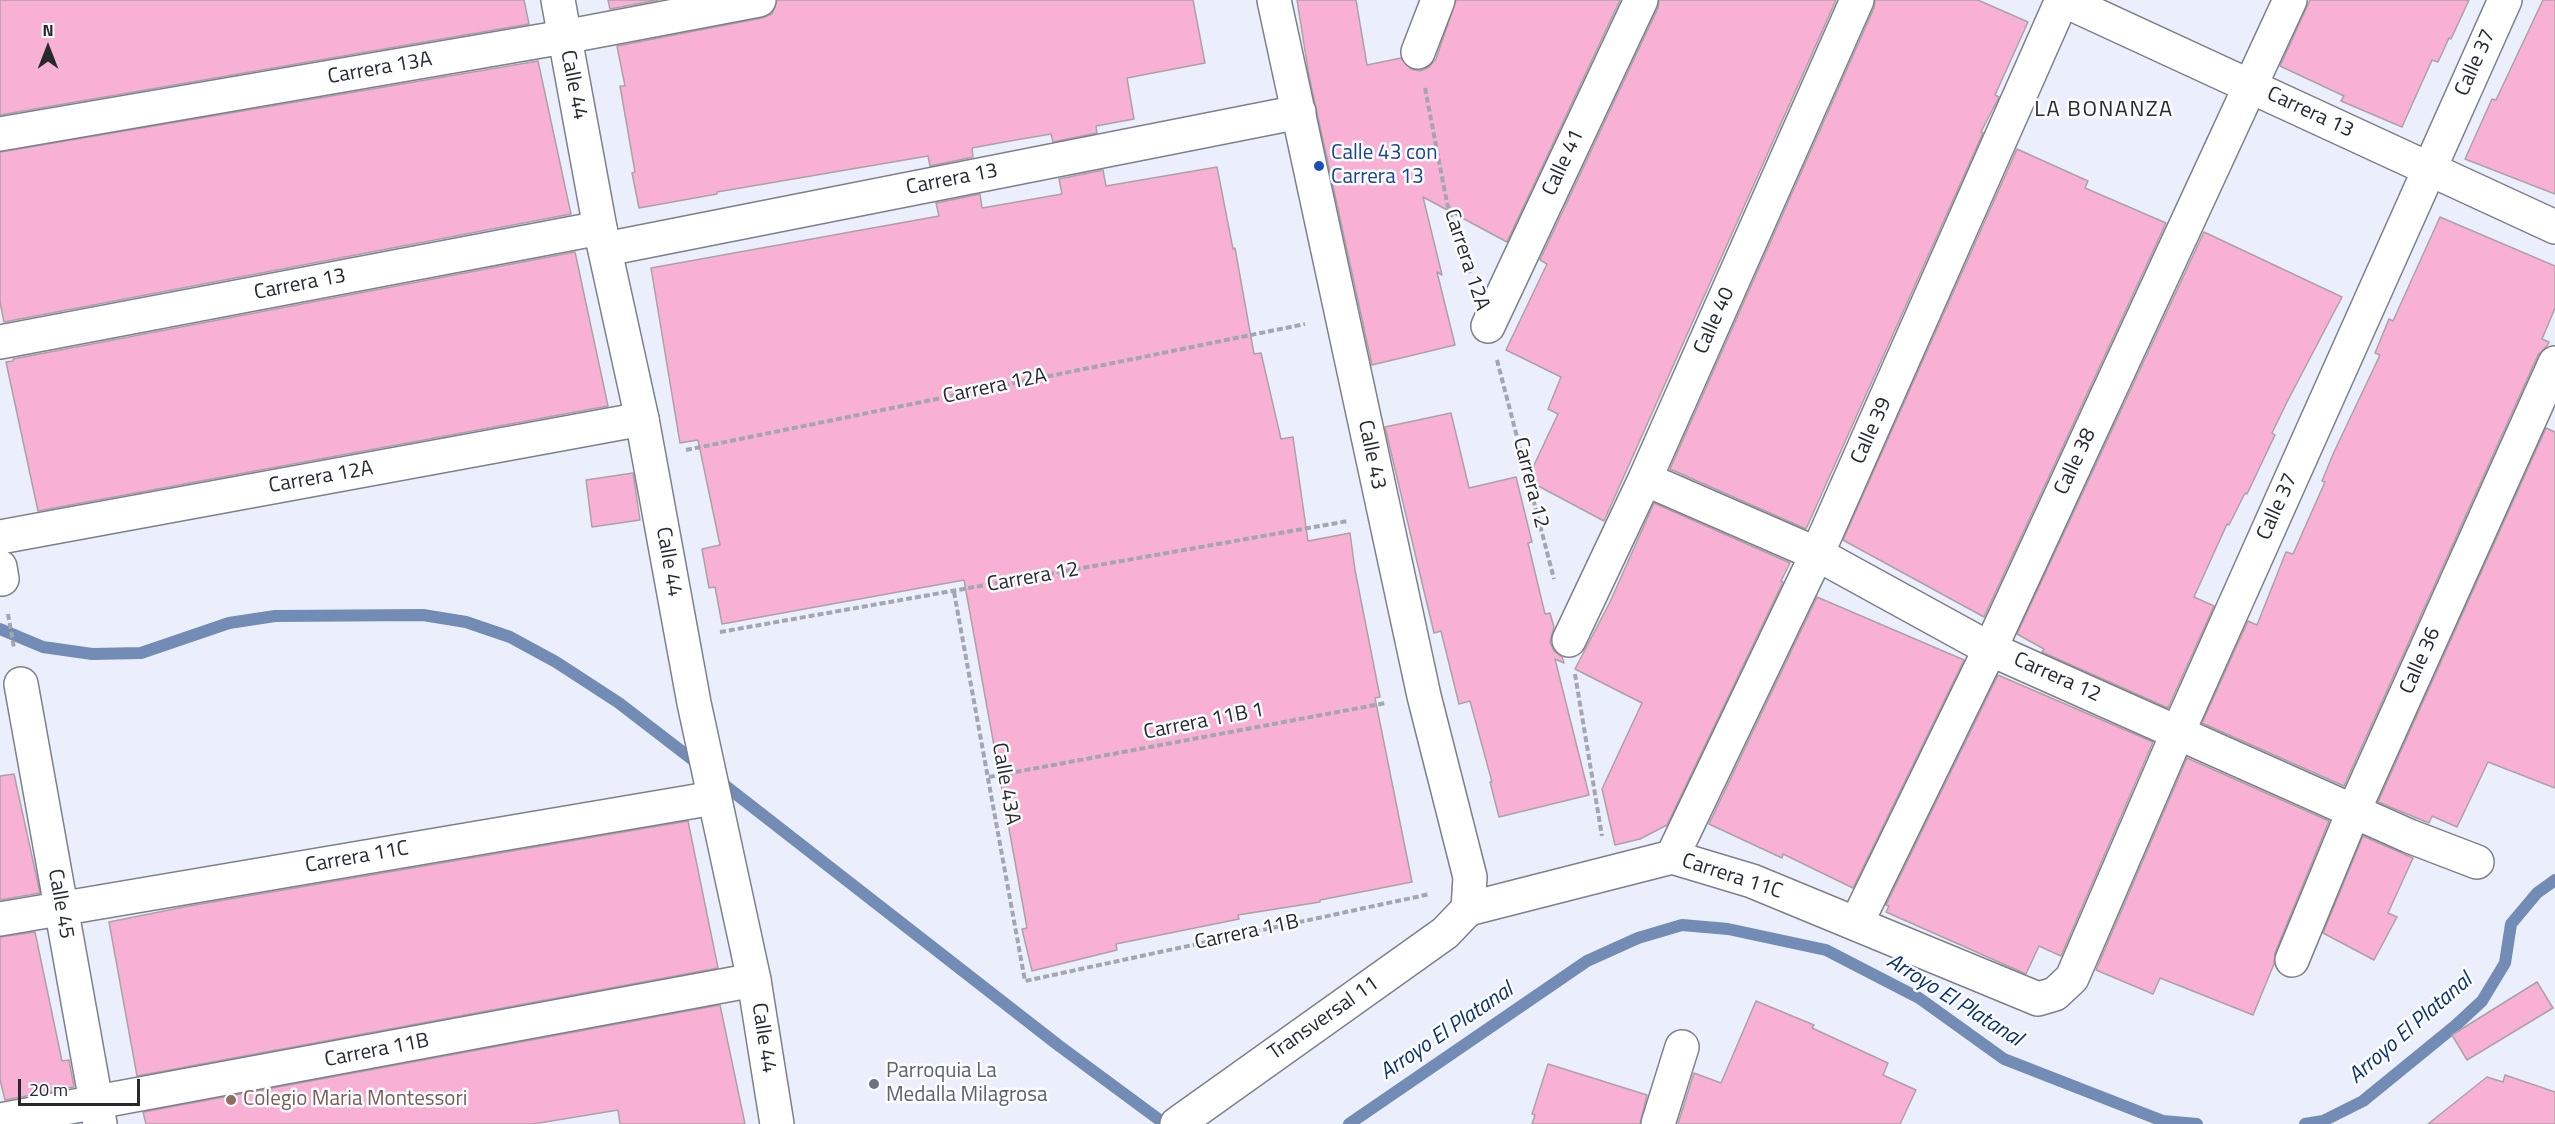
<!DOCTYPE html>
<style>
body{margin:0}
#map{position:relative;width:2555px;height:1124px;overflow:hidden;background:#ebeffb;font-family:"Titillium Web",sans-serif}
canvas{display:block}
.north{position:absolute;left:18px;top:18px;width:60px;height:60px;-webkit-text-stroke:4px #fcfdff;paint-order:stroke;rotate:0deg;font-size:16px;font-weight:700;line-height:24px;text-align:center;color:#28292d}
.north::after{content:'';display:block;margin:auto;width:21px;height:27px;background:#28292d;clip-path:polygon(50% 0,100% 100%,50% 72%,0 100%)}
.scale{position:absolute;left:18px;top:1079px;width:122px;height:27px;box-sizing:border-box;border:3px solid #28292d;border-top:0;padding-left:8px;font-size:18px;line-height:21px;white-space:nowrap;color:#28292d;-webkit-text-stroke:4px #fcfdff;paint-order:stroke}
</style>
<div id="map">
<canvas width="2555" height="1124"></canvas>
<div class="north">N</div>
<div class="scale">20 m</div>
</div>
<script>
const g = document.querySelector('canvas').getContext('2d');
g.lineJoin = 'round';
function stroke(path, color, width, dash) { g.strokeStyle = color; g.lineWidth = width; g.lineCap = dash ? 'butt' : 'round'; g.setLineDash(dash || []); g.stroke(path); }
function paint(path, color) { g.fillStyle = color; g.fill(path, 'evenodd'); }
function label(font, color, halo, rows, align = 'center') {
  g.font = font + ' "Titillium Web",sans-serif'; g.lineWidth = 5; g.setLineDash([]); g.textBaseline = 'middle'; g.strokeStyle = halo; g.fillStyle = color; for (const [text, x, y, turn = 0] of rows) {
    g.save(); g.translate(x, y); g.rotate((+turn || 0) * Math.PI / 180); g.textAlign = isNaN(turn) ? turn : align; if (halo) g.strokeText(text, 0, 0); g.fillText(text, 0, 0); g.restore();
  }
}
stroke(new Path2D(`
 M0,629L43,647L92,654L141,653L229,623L275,616L423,615L466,622L510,637L556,662L619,703L702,767
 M718,780L1058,1045L1165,1124
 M1349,1124L1587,961L1638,938L1682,925L1728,929L1826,950L1919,998L2004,1059L2163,1121L2197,1124
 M2305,1124L2323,1121L2363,1101L2455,1026L2482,1001L2505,963L2511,924L2537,893L2555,880`), '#728cb6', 12);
const building = new Path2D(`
 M0,0H524L529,24L0,115Z
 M608,0H658L610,9Z
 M777,0H1193L1205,63L1127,78L1134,119L1096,126L1097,133L1053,142L1051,134L1010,141L972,148L973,157L930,166L928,156L717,192V194L639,208L632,173L635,172L620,86H625L617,46L762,18L772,14Z
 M1297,0H1356L1367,65L1401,58L1411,69L1420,71L1429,67L1436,59L1456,0H1620L1507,242L1423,197L1442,275L1437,272L1455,345L1372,365L1309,76Z
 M1659,0H1836L1604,521L1527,480L1558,414L1548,409L1561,377L1506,350L1547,264L1540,260L1658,8Z
 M1875,0H1978L2028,22L1995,95L1999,97L1981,132L1983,133L1806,529L1670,469L1874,8Z
 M2310,0H2469L2451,39L2449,38L2438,62L2432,60L2402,127L2341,101L2344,96L2280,66Z
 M2543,0H2555V194L2465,159L2492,99L2496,100Z
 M538,61L571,214L4,322L0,302V152Z
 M2017,149L2088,181L2085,188L2166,223L1984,617L1843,540Z
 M1217,167L1233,249L1235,248L1254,354L1261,353L1281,439L1293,437L1308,541L1350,533L1355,570L1380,697L1375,698L1412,882L1320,900V902L1238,915L1239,919L1116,944L1117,950L1032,971L1022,929L1027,928L964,580L722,624L715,587L709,588L702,549L720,545L698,440L680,443L651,268L939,216L936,203L980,194L982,208L1062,194L1059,179L1103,170L1106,186Z
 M2440,217L2555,266V308L2542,339L2549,342L2547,346L2538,355L2344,786L2202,723L2248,621L2257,625L2286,552L2293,554L2325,482L2322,481L2334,452L2380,355L2375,353L2389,319L2393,321Z
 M2204,232L2342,297L2287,402L2272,433L2275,435L2247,494L2245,493L2229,525L2227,524L2194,597L2214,606L2168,708L2042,652L2044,649L2017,634Z
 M575,252L608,406L38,511L6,362L13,361V359Z
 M1451,413L1469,488L1516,477L1532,542L1528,543L1545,614L1550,613L1554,627L1550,642L1554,651L1562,657L1564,663L1555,659L1589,795L1499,817L1490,782H1492L1470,701L1459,704L1441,631L1434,633L1385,427Z
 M2546,428L2555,432V788L2488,762L2457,827L2432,816L2429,823L2378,802Z
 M633,473L640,520L592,527L586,480Z
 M1654,503L1790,563L1781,581L1783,582L1667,825L1640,839L1615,845L1602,789L1642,703L1575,669L1610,602Z
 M1817,597L1964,660L1853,888L1783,854L1782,858L1709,824Z
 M1998,675L2153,742L2061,956L2039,946L2026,974L1886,912L1889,906L1886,905Z
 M2187,758L2329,821L2275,953L2274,964L2253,1015L2160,978L2153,994L2096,970Z
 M14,774L40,893L0,900V776Z
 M688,821L718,968L137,1076L109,922L189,906Z
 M2363,836L2413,858L2388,913L2397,917L2374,960L2323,933Z
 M35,932L62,1061L69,1060L74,1087L5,1100L0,1080V937Z
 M2537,982L2553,1008L2467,1060L2452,1035Z
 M1756,1001L1814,1025L1812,1028L1888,1063L1883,1075L1916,1090L1900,1124H1678L1694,1073L1721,1083Z
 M720,1005L745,1124H620L618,1110L533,1124H146L143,1112Z
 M1548,1064L1647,1095L1640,1124H1532L1535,1115L1532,1114Z
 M2505,1075L2555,1092V1124H2428L2487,1077L2503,1082Z`);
paint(building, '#f8b1d5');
stroke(building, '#ada1a7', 1.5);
const street = new Path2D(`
 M2063,0L2555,227
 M1418,52L1438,0
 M0,134L564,37L759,0
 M606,249L1299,112
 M1488,326L1641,0
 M0,342L600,228
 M1645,479L1817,554L1990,649L2409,836L2477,862
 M0,537L642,419
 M0,567L2,579
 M1569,640L1645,479L1857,0
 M21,684L100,1124
 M1672,857L1817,554L2062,0
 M1468,909L1672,857L1752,881L2038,999L2055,994L2072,978L2178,732L2505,0
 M0,919L714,798
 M1857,922L1990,649L2290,0
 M2292,960L2354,810L2555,363
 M0,1120L754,980
 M1658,1124L1682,1047`);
const secondary = new Path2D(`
 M558,0L600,228L642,419L694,703L754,980L777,1124
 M1177,1124L1445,933L1468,909L1470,877L1424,696L1274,0`);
stroke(street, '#7d808a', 36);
stroke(secondary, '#7d808a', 36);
stroke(new Path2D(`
 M1425,88L1447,203L1470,273
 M1497,360L1554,579
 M686,450L1305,324
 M954,592L1025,981L1430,894
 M8,614L14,648
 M720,632L1348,521
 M1575,674L1602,836
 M989,777L1386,703`), '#a3a6af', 4, [6, 3]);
stroke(street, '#fff', 33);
stroke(secondary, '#fff', 33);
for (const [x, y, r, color] of [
 [1319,166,6,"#1a4fb4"],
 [874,1084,6,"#6b7280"],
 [231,1100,6,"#8d6e63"]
]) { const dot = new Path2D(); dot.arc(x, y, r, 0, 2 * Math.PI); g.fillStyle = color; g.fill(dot); stroke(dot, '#fcfdff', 2); }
label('21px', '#28292d', '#fcfdff', [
 ["Calle 37",2476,63,-66],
 ["Carrera 13A",380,69,-10],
 ["Calle 44",573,85,79],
 ["Carrera 13",2310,113,25],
 ["Calle 41",1564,163,-65],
 ["Carrera 13",952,180,-11],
 ["Carrera 12A",1466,260,72],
 ["Carrera 13",300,285,-11],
 ["Calle 40",1715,321,-66],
 ["Carrera 12A",995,387,-12],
 ["Calle 39",1872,431,-66],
 ["Calle 43",1371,455,78],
 ["Calle 38",2076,462,-65],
 ["Carrera 12A",321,478,-10],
 ["Carrera 12",1530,483,76],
 ["Calle 37",2278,507,-66],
 ["Calle 44",668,562,80],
 ["Carrera 12",1033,578,-10],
 ["Calle 36",2421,661,-66],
 ["Carrera 12",2057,678,24],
 ["Carrera 11B 1",1204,722,-11],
 ["Calle 43A",1005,784,80],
 ["Carrera 11C",357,858,-10],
 ["Carrera 11C",1732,877,18],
 ["Calle 45",60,904,80],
 ["Carrera 11B",1247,933,-12],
 ["Transversal 11",1324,1019,-35],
 ["Calle 44",763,1038,81],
 ["Carrera 11B",377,1051,-11]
]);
label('21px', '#164399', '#fcfdff', [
 ["Calle 43 con",1331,154],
 ["Carrera 13",1331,178]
], 'left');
label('21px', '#5b616d', '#fcfdff', [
 ["Parroquia La",886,1072],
 ["Medalla Milagrosa",886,1096]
], 'left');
label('21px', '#785e54', '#fcfdff', [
 ["Colegio Maria Montessori",243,1100]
], 'left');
g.letterSpacing = '1.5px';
label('22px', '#28292d', '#fcfdff', [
 ["LA BONANZA",2104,111]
]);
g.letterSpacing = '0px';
label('italic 22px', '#0d3272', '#fcfdff', [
 ["Arroyo El Platanal",1954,1001,32],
 ["Arroyo El Platanal",2411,1029,-41],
 ["Arroyo El Platanal",1447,1032,-34]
]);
</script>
